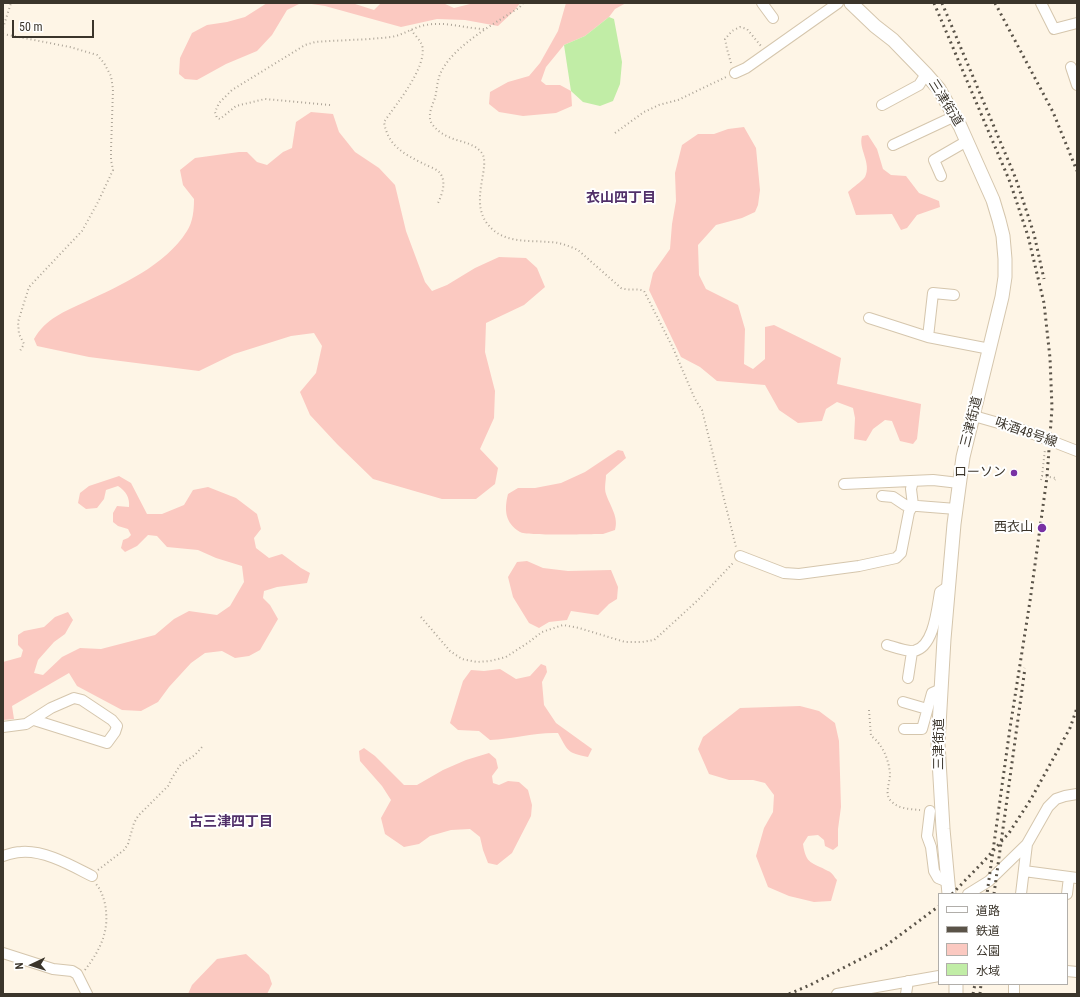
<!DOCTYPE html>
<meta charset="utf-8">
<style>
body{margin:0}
#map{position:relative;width:1080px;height:997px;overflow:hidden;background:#fef5e6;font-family:"Roboto Condensed","Noto Sans JP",sans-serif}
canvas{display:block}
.frame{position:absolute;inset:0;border:4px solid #3b352b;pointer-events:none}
.legend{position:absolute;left:938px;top:893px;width:130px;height:92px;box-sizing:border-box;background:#fff;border:1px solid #b1aeaa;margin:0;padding:5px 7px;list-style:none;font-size:12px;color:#3b352b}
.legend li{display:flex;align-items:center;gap:8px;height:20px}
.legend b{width:20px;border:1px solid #b1aeaa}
.north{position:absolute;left:12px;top:945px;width:40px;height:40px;-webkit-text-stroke:3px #fff;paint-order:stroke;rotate:266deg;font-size:11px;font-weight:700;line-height:16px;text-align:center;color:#3b352b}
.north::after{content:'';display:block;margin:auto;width:14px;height:18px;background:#3b352b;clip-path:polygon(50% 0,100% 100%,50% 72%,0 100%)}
.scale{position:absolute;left:12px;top:20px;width:82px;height:18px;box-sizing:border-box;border:2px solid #3b352b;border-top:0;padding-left:5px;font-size:12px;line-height:14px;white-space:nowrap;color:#3b352b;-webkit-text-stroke:3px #fff;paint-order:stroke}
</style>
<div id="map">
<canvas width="1080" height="997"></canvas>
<div class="frame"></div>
<ul class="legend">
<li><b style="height:5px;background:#fff"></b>道路</li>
<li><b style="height:5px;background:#5a5348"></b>鉄道</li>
<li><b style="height:11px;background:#fbc9c1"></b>公園</li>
<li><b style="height:11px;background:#c1eda6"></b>水域</li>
</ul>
<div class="north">N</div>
<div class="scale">50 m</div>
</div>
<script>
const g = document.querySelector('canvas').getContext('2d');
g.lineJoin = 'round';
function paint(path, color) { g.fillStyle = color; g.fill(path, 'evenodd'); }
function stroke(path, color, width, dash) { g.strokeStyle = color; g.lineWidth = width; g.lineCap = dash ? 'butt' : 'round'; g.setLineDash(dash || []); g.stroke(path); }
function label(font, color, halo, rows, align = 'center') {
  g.font = font + ' "Roboto Condensed","Noto Sans JP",sans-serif'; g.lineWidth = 4; g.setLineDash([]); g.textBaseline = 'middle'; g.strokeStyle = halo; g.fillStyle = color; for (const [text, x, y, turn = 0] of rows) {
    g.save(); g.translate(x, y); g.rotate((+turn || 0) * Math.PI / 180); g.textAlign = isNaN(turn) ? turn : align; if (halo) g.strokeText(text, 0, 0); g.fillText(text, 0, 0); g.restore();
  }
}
paint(new Path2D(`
 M267,3H301L287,10L272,35L257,51L226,64L197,80L185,79L179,74L180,58L192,33L207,25L227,22L245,17Z
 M305,3H352L374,10L381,3H443L454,8L474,3H520L515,10L498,26L465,20L437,19L401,27L325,6Z
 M566,3H626L615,9L609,17L585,36L564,45L546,67L541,81L546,85H560L571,91L572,106L556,113L523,116L499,112L489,104L490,92L508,82L529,76L540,63L558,31Z
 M311,112L333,114L339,132L355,152L379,168L395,185L406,231L425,282L432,291L447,285L475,268L499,257L526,258L537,268L545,287L524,305L486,323L485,352L495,391L494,418L480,449L498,468L495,484L476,499H442L373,479L337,444L310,415L300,392L316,373L322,346L314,333L291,336L234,354L199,371L89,357L37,346L34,339C46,318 64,312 85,302C121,285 165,266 187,231C193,222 194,210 194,199L183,185L180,170L195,158L239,152H247L257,162L267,165L283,152L292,148L296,122Z
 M744,127L756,148L760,190L758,205L755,212L742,218L716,225L698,245L699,275L706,289L738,305L745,329L744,364L753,369L765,359V327L774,325L841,358L837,384L921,404L917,439L913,444L900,441L892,421L885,420L873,429L866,441L854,439L855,418L853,408L837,402L826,409L822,421L798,423L779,410L765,385L717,381L700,367L681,357L649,290L653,273L670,249L672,224L676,201L675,173L682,145L698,134H714L728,129Z
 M868,135L877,149L883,169L891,175L906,176L919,193L939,201L940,207L917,215L907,228L901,230L892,214L856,215L848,192C853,187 861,182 865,177C872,163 858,149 862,136Z
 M618,450L623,451L626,458L606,475C606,481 604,488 606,494C610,506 619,517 615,530L603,534C591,534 526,536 520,532C505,523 504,510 508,494L518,488H535L561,483L585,472Z
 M119,476L131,483L147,514H162L184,505L193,490L208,487L236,498L257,514L261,529L254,538L256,548L269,558L282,554L301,568L310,573L307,583L277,587L264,591L263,598L270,605L278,619L260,650L249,656L235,658L222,651L205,653L191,663L169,687L158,702L141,711L122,710L77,686L69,673L12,706L14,719L3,720V662L21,657L23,650L18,645V635L24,631L44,627L55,617L68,612L73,620L65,634L54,642L38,660L34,673L43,675L62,657L80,648L101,649L155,635L174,619L189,611L217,615L230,606L244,582L242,566L216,558L198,550L167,547L157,536L148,535L137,546L125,552L121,548L123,540L128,538L131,535L128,529L118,526L113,522V513L117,506L129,507C130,498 126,491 118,486L106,490L104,499L97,508L86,509L78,503L80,493L89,486Z
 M527,561L543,568L568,571L611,570L618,587L617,599L609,604L598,615L571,611L567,620L549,622L539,628L529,623L513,597L508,577L517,562Z
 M541,664L546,666L547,672L542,682L544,705L556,723L592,749L588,757C567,753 568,751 558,733C535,732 513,739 490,740L479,731L458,730L450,723L463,681L471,670L484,671L500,669L516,679L530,676Z
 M800,706L819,711L835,723L839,741L841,807L838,829V846L833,850L825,846L824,840L818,835L808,836L803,844C806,865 812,862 828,871C832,872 834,877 837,880L831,901L814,902L789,896L768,887L756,856L764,828L773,812L774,795L765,783L753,780H729L709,774L698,749L703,737L740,708Z
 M364,748L375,756L404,785H417L443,770L466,760L489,753L496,759L498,768L492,776L493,783L499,785L508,781L519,782L528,790L532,805L531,816L512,853L497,865L488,863L483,850L480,837L470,829L451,830L430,836L419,844L404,847L385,834L381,818L391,800L382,786L360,761L359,751Z
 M246,954L269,975L272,984L267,994H188L192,985L217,959Z`), '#fbc9c1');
paint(new Path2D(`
 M609,17L614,19L622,62L620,84L613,101L600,106L583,102L571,91L564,45L585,36Z`), '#c1eda6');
const minor = new Path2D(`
 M762,3L773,18
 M1041,3L1054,29L1077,23
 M1071,67L1077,85
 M735,73L746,68L838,3
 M882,105L919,85L926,74
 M893,145L955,116
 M941,176L934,160L967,141
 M869,318L928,337L990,349
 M928,337L933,293L954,295
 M974,416L1023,430L1077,451
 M844,484L933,480L959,483
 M882,496L893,497L905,505L956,509
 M740,556L784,573L799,574L859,566L896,558L901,553L909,512L913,505L911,489L913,481
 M887,645C894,647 907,652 914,651C934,647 937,609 940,592L949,586
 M908,678L912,652
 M903,702L927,709
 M3,727L26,724L51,708L74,698L82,700L112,720L117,726L115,732L107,743L34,720
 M904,729H922L932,693L941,689
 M930,811L927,836L931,847L934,871L938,878L948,882
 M3,856C9,854 15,852 21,852C45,850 72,866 92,876
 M1024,871L1077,878
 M968,894L989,881L1027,844L1048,807L1056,799L1065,796L1077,794
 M1021,894L1027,844
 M1067,894L1069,877
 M3,953L53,969L72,971L77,974L87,994
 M1067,971L1077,972
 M1014,984V994
 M837,994L939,976
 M906,994L908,981`);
const tertiary = new Path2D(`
 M851,3L875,26L893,40L926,74L939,89L960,126L993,200L999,220L1003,236L1005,259V277L1002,297L963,457L954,524L944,639L938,743L943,829L949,894
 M956,984V994`);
stroke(minor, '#d5c6ad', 12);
stroke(tertiary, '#d5c6ad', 15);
stroke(new Path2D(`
 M523,3L520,7C496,23 454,45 441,72C437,80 437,90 435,98C432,106 427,116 432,124C447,144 469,138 481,152C492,164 470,198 486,222C501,244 527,240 549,242C559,242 569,246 578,250L621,288C629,291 637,288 644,291L673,348L695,399L702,410L736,547
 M3,28L11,3
 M411,30C414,34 420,40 422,45C428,67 396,104 384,122C388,146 404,154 424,164C428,166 434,168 438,171C448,180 442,195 437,205
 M3,34L70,47L97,55L104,63L111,76L113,89L111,150V160L113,170L98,202L82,231L29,287L18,322L19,334L24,344L20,351
 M731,63L727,49L725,39L732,31L740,27L747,29L761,46
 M330,105L265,99L236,106L220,119L217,118L215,112L219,103L232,90L305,45L315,42C340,40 366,40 391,37C404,35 413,27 426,25C445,21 467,29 486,29
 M615,133L644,112L659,105L678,100L726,77
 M1042,476L1045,449
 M1041,480L1042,476L1056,478L1055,480
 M421,617L450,651L462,659L477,662L490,661L506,657L529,642L542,632L563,625L579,628L625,642H642L654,640L662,633L698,600L734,562
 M869,710L871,736C883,744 889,761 890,774C890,783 884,794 891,801C898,809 910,809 920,810
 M98,870L124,850L128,844L134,823L138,816L168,786L172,778L181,764L195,755L203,746
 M85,970C101,949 110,930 105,904C103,896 101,890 96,884`), '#aea699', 2, [1, 3]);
stroke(minor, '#fff', 10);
stroke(tertiary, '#fff', 13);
stroke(new Path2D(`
 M934,3L1010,182L1028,236L1044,303L1050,358L1052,408L1047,477L1030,601L1010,728L987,894
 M942,3L1016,179L1034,234L1044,279
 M995,3L1053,112L1077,171
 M952,894L984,861L1009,833L1031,799L1070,728L1077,708
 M994,894L1025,668
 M789,994L810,985L884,947L939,906
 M973,994L975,984
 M980,994L981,984`), '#5a5348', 3, [2, 4]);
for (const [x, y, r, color] of [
 [1014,473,4,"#7831a4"],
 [1042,528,5,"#7831a4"]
]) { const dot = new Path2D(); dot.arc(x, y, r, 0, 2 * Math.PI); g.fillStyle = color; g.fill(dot); stroke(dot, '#fff', 1.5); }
label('13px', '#3b352b', '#fff', [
 ["三津街道",945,103,58],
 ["三津街道",972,422,-76],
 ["味酒48号線",1026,433,19],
 ["三津街道",940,744,-90]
]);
label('13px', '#3b352b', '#fff', [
 ["ローソン",1006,473],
 ["西衣山",1033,528]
], 'right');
label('bold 14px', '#513069', '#fff', [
 ["衣山四丁目",621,198],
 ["古三津四丁目",231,822]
]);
</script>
